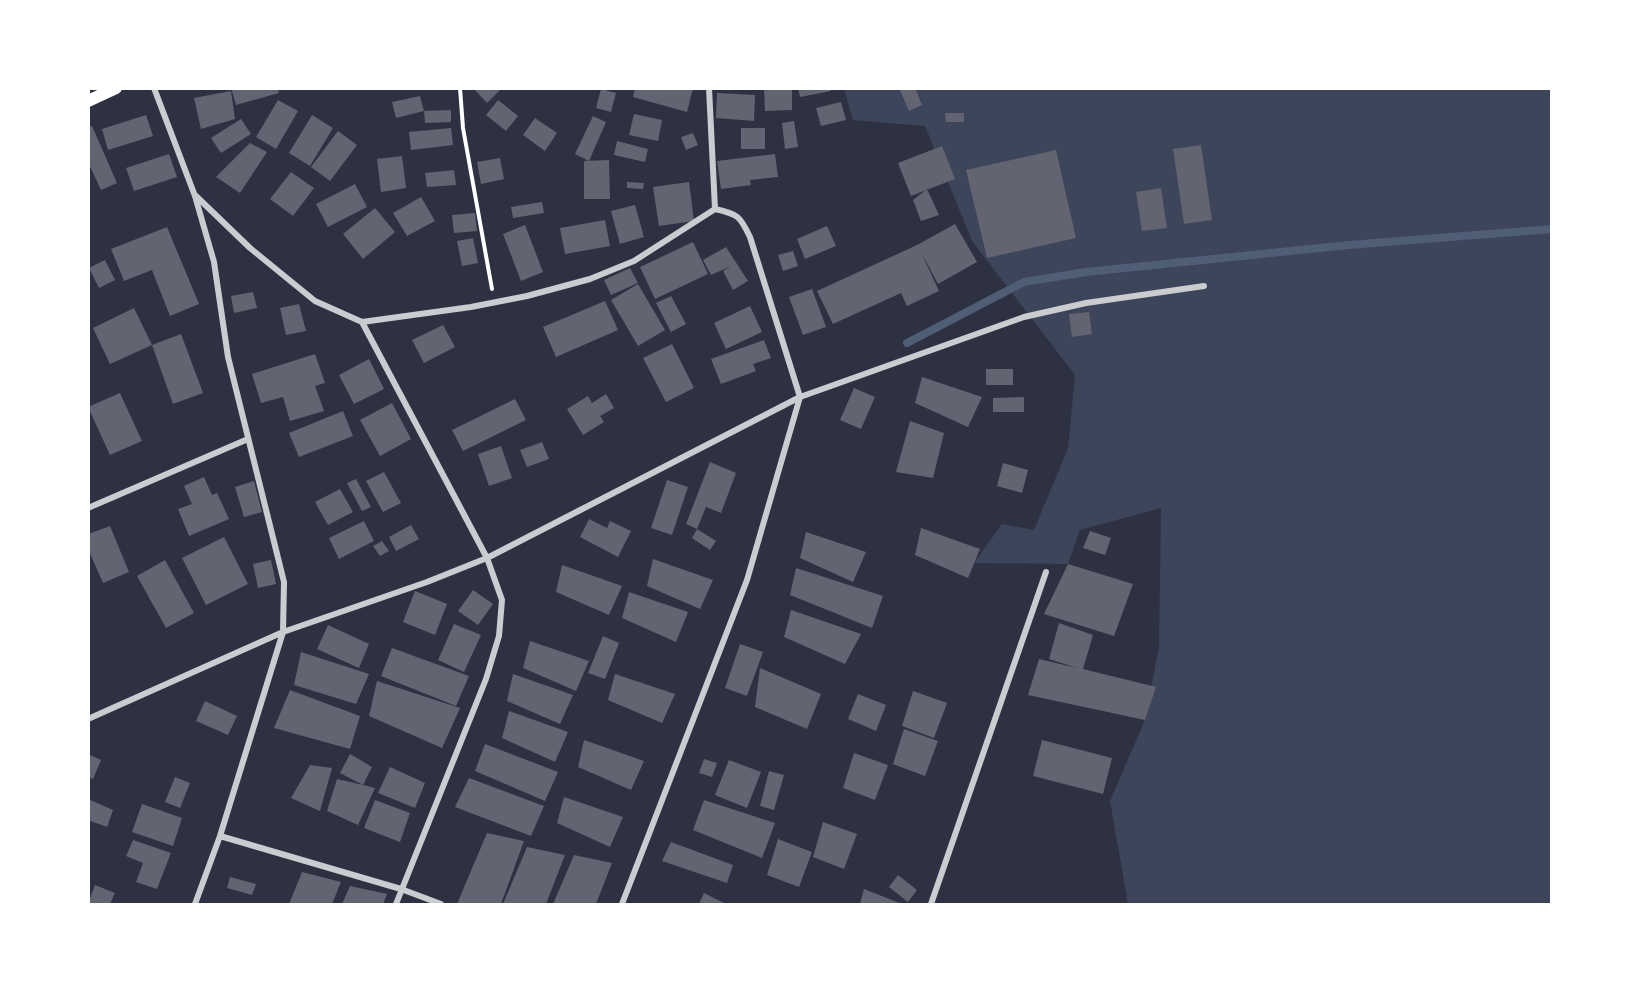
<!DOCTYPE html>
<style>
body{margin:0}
#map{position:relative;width:1640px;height:993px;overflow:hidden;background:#2d3142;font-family:"Exo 2",sans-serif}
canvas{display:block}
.frame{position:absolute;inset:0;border:90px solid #fff;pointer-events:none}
</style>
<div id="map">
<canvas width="1640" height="993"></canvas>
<div class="frame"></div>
</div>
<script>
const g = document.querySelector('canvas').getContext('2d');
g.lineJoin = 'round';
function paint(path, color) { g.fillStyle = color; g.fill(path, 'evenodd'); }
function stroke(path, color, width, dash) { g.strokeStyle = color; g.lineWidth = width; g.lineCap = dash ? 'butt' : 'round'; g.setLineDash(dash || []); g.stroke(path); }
paint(new Path2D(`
 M844,89H1551V904H1128L1110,801L1145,720L1159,646L1161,508L1080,530L1068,564L974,563L1002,524L1034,530L1068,448L1075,375L972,241L925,126L853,120Z`), '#3c4559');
stroke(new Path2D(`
 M907,343L1024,282L1086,272L1349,245L1552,229`), '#4f5d75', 8);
paint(new Path2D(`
 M231,88H278L279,93L236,105Z
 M473,88H502L487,103Z
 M635,88H693L687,112L633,97Z
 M764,88H792V110L765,111Z
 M798,88H830L831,91L800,97Z
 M899,88H915L922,105L909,111Z
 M601,89L616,93L611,112L596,108Z
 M231,91L235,119L201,129L194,98Z
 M717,93L755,95L754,121L716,118Z
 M420,96L424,111L451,110V122L425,123L424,111L396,118L392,102Z
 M278,100L298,111L276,149L256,137Z
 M498,100L518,116L506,131L486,115Z
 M841,102L846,120L821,126L816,108Z
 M945,113H964V122H946Z
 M634,114L662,120L658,141L629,135Z
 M146,115L153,136L108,150L102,129Z
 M312,115L333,128L310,166L289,153Z
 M593,116L606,122L589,161L575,154Z
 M535,118L557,133L545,151L523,135Z
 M241,119L251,134L221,153L211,138Z
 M794,121L798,147L785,149L782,123Z
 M92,126L117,183L101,190L88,162V127Z
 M451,128L453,145L411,150L409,132Z
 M741,128H765V149H741Z
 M338,131L357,145L330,181L311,167Z
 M693,133L698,145L686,150L681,137Z
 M617,141L648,149L645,162L614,155Z
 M250,143L267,152L240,193L216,177Z
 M1201,145L1212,220L1184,224L1173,149Z
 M942,146L955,179L911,196L898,163Z
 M1056,150L1076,238L987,258L966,170Z
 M169,154L177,177L134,191L126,168Z
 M775,154L778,177L750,180L751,185L721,189L717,161Z
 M402,156L406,188L381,192L377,159Z
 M500,158L504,179L481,184L477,162Z
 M609,160L610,199H584V161Z
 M454,170L456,185L427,187L425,173Z
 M291,172L314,188L293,216L270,199Z
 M627,182L644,183L643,189L627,188Z
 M689,182L694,221L659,226L653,187Z
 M355,184L367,207L328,227L316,204Z
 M1161,188L1167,228L1142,231L1136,192Z
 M927,189L939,215L921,221L913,200Z
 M421,197L435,221L407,236L393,213Z
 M542,202L544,213L513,218L511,207Z
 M635,205L644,237L620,244L611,211Z
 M375,208L395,232L363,259L343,234Z
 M475,213L477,231L454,233L452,215Z
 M605,220L610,246L565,254L560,228Z
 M955,224L977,262L938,284L921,252L939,291L907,306L901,293L833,324L817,291L917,245Z
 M525,225L543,272L521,281L503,234Z
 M827,226L836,246L805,259L797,239Z
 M167,227L199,304L170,316L152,270L124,281L111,249Z
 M473,238L478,263L462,266L457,241Z
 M693,242L708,274L655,299L640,267Z
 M726,247L748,281L733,290L723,271L731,266L711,275L703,260Z
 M793,251L798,266L783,271L778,255Z
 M105,260L115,280L99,288L89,268Z
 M630,268L638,283L611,295L604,280Z
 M638,284L665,330L638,346L611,300Z
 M812,289L826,327L803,335L789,297Z
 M253,292L257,308L234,313L231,296Z
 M671,296L686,324L671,332L656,303Z
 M605,301L618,330L556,357L543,327Z
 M299,304L306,331L286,335L280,308Z
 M750,306L762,332L726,349L714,323Z
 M134,308L152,345L181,334L203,393L173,404L152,345L110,364L93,328Z
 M1089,312L1092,334L1072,337L1069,314Z
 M443,325L455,347L424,363L412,340Z
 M764,340L771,358L753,364L756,371L721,384L711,359Z
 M672,344L694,388L666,402L643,358Z
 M315,354L325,383L315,386L324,411L290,421L283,397L261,403L252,374Z
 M369,359L384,389L354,404L339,375Z
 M986,369H1013V385H986Z
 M922,377L982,397L968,427L915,403Z
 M854,388L875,397L861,429L840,420Z
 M120,393L142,441L110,455L88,407Z
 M606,394L614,408L600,416L604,422L583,435L567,409L588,396L592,403Z
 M1024,397V412H993V398Z
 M515,399L526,420L463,451L452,430Z
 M392,403L411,439L380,456L360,420Z
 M343,411L353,436L299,457L289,433Z
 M910,421L944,433L933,478L896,472Z
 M542,442L549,459L527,467L520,450Z
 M501,446L512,478L489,486L478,454Z
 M710,462L736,473L721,513L706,507L697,529L686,524Z
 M1003,463L1028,470L1022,493L997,486Z
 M384,472L401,503L383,512L366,481Z
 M204,477L212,495L217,493L229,519L189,536L178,509L192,504L184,486Z
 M356,479L371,507L362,511L347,483Z
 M667,480L688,487L672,535L651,528Z
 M254,481L262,512L244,517L235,487Z
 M340,489L353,512L328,525L315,502Z
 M589,519L607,528L610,521L631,531L618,557L580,537Z
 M364,521L374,541L339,559L329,538Z
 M411,525L419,539L396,551L389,537Z
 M110,526L129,572L103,583L88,549V534Z
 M921,528L980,549L968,578L915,555Z
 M697,529L716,541L710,550L692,538Z
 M1090,531L1111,538L1105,555L1083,548Z
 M806,532L866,552L853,582L800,558Z
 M224,537L248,584L206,605L182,558Z
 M382,541L389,551L380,556L373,546Z
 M653,559L713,580L700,609L647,586Z
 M165,560L194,613L166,628L137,576Z
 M271,560L276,584L258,588L253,564Z
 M1068,564L1133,584L1114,636L1044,614Z
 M562,565L622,586L609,615L556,592Z
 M796,568L883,596L872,628L790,595Z
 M473,590L493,604L478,625L458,611Z
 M415,591L447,604L435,635L403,622Z
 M629,592L688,612L676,642L622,618Z
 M791,610L861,634L845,664L784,637Z
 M1059,623L1093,635L1083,669L1156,687L1145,720L1028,695L1039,659L1077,668L1049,659Z
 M454,624L481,635L464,672L438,660Z
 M328,625L369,644L359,668L317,649Z
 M603,636L619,643L605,679L588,673Z
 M530,641L589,661L576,691L523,668Z
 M740,644L763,652L747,696L725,688Z
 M392,648L469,676L456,706L381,676Z
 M301,652L369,674L356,704L294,685Z
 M760,668L821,694L807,729L755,707Z
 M513,674L573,695L560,724L507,701Z
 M615,674L675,694L662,723L608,700Z
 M377,681L460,708L442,748L369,716Z
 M290,690L360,716L350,749L274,728Z
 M913,691L947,703L934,738L902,726Z
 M858,694L886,705L876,731L848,719Z
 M205,701L237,716L228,735L196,721Z
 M509,711L568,732L555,762L502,738Z
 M904,729L938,741L925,776L893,764Z
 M584,740L644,761L631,790L578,767Z
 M1042,740L1112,758L1103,794L1033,776Z
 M485,744L558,772L545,801L475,771Z
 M854,753L888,765L875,800L843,788Z
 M88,754L101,760L93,779L88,777Z
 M350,754L372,767L363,785L375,788L358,825L327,811L337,779L363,785L340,773Z
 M704,759L717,763L712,777L699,773Z
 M729,760L761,772L747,808L715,795Z
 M310,765L332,768L320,811L291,798Z
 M390,767L425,783L415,808L378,793Z
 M769,771L784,775L774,810L760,806Z
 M175,777L190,783L180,808L165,802Z
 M469,778L544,806L531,836L455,807Z
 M564,797L623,817L610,847L557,823Z
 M88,799L113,810L107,827L88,820Z
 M375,800L410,813L400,842L364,828Z
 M704,800L775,823L762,858L693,830Z
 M142,804L182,818L173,846L132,832Z
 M823,822L857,834L844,869L813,857Z
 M487,833L524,841L501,904H457Z
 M778,839L812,852L799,887L767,875Z
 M133,840L171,853L157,889L136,882L143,863L126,856Z
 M671,842L733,865L727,883L662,861Z
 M527,847L565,855L546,904H503Z
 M574,855L612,863L596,904H553Z
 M302,872L341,882L332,904H289Z
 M898,875L917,890L908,902L889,887Z
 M230,877L256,884L252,895L227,888Z
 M95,885L115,893L110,904H88Z
 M350,886L387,894L383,904H342Z
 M864,889L902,904H860Z
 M704,893L726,904H699Z`), '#626471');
stroke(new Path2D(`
 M460,88L463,128L492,289`), '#fff', 4);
stroke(new Path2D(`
 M154,88L195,196L214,262L228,357L284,582L283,632L220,836L195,904
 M196,196L250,248L315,301L362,322L487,558L502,600L499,636L486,679L396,904
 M362,322L471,307L527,296L590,279L634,261L715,209
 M88,508L248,439
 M88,719L283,632L427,582L487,558L800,397L1024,317L1086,303L1204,286
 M220,836L401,889L441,904
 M622,904L747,580L800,397L750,237C740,216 738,214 715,209L709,88
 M931,904L1046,572`), '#caccd0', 6);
stroke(new Path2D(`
 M88,101L116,88`), '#fff', 12);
</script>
